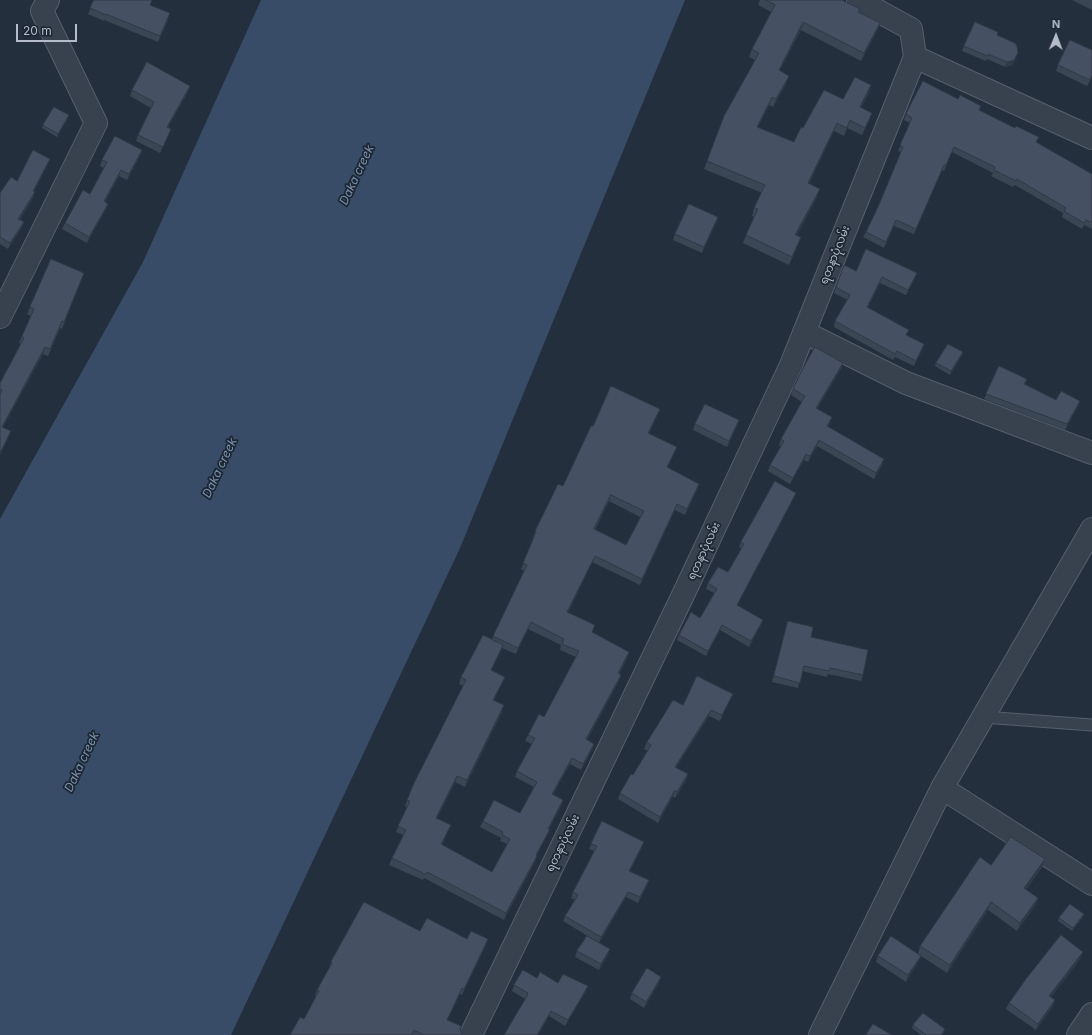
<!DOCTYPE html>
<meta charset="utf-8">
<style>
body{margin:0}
#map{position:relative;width:1092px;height:1035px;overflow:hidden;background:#242f3e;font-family:Inter,sans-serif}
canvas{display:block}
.north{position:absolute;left:1036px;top:16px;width:40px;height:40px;-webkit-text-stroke:3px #1d2633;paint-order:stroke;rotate:1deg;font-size:11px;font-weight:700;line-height:16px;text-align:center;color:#b4bcc9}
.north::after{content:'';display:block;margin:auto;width:14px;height:18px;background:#b4bcc9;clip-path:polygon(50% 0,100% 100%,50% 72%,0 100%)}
.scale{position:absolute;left:16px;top:24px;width:61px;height:18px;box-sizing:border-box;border:2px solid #b4bcc9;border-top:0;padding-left:5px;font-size:12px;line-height:14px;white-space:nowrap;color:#b4bcc9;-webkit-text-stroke:3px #1d2633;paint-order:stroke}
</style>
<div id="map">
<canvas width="1092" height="1035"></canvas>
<div class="north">N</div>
<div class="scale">20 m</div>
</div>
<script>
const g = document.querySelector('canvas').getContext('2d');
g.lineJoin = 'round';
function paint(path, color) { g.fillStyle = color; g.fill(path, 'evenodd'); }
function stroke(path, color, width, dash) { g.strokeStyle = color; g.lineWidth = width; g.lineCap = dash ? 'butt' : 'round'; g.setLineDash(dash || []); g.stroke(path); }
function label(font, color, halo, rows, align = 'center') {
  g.font = font + ' Inter,"Noto Sans Myanmar",sans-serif'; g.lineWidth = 3.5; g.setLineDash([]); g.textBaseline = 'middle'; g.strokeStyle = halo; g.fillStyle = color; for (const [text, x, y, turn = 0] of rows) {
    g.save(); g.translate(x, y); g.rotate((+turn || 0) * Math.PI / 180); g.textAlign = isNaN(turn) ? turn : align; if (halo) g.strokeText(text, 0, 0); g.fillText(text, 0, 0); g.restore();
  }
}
paint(new Path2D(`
 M261,0H685L460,548L231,1035H0V519L143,262Z`), '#394c67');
const lane = new Path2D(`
 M983,717L1092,725`);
const street = new Path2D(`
 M915,57L1092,138
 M0,317L96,123L42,11L48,0
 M804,332L906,383L1092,453
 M942,788L1092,884
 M471,1035L684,593L791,365L915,57L911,29L858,0
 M820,1035L942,788L1092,529
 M1078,1035L1092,1014`);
stroke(lane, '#565f6c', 13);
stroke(street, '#565f6c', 24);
stroke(lane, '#38414e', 11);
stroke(street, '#38414e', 22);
paint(new Path2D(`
 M94,0H152L150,5L168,20L158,42L104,20V21L88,14Z
 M760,0H842L859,12L880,23L877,31L861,61L801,30L780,70L789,76L786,84L773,107L769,105L758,127L794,142L803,128L843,99L869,93L861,108L872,113L869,121L862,135L847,128L844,136L834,131L809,183L817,197L797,235L801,237L798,245L789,265L743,243L746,235L754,217L752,216L754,208L762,193L704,169L707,161L755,60L749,57L752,49L771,12L758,5Z
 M1072,0H1092V10Z
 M997,35L1016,58L1012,65L1005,67L987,59L986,61L962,51L964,46Z
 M1092,50V77L1087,86L1056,71L1058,65Z
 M132,90L188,92L168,127L171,129L160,153L136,141L138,135L151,108L130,96Z
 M958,99L979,110L1092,174V229L1084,225L1082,229L1062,217L1063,213L1015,185L1013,187L991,176L993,173L952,152L944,171L942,170L914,234L894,226L884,248L863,237L866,232L878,207L901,152L898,151L910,123L904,120L906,114Z
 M69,115L57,137L42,128L43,125Z
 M142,150L140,156L127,180L119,176L105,202L108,204L106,209L87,243L62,229L65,223L90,194L104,168L100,166L102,160Z
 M48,164L34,191L33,198L20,219L24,222L22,227L8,249L0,244V193L17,181Z
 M718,217L702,253L673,240L675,234Z
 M844,265L856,271L915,278L906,295L880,283L868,307L907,336L924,344L914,366L895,357L893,360L834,327L835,321L848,300L834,293Z
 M84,273L62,329L60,328L48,356L43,354L3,427L8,438L0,455V383L21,344L19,343L31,316L27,314L30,307Z
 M963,352L962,355L950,375L935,366L936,363Z
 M843,363L841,369L817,409L832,417L828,427L882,465L874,479L817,446L808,462L804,460L790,484L768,471L770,465L781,447L779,446L781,439L802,402L791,395L793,389Z
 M1027,379L1025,384L1056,400L1080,401L1078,406L1065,430L984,399L986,394Z
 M660,409L649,434L674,453L667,468L697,490L685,515L675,510L640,585L592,562L568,613L592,632L629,652L627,658L619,674L621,675L619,681L587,740L592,750L581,770L570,764L553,794L563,800L561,806L549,829L547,835L537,855L535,862L504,920L424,878L423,880L389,865L392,858L403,835L396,832L407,807L405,806L407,800L463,686L459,684L461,677L492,639L524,571L521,569L534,538L533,537L535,531L563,486L593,426ZM609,501L640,517L626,545L595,530ZM528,629L561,645L560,650L576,657L544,717L528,735L525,741L532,744L517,771L515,777L534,787L520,813L483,821L480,827L501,838L500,841L507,844L492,872L442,845L448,831L451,825L437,818L455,782L465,787L502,712L494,700L502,683L491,670L502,648L516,654Z
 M695,424L737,426L727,447L693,430Z
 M796,493L794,498L737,605L761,625L749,647L720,630L706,656L677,640L679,635L700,618L714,593L706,589L708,583L728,572L741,549L739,547L741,542Z
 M788,621L863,675L861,681L828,674L827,677L802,671L798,688L772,682L786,627Z
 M730,700L720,721L709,716L676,767L686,781L675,798L673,796L658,823L618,799L620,793L633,775L648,751L644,749L647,742L683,705Z
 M591,844L642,847L630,871L647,886L638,903L626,897L599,943L563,921L565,916L575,900L571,898L573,892L594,851L589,849Z
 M1045,859L1042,867L1026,890L1038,898L1035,906L1017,931L988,910L947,973L921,956L918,962L906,982L876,962L878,956L918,954L920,946L991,865Z
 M1084,914L1083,917L1072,931L1058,921L1059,918Z
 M420,931L467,939L486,945L462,995L460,994L447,1020L460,1029L462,1035H290L304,1019L316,996H315L317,990L329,968L331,962Z
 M577,951L608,955L599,970L575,957Z
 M1081,958L1051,997L1053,1006L1036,1030L1006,1009L1009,1003Z
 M537,978L558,983L586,991L565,1026L549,1016L538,1035H504L525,999L512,991L514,985Z
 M659,983L644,1008L630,999L632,993Z
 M913,1025L944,1032L942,1035H921L912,1028Z`), '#3b4654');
paint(new Path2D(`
 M803,22L801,30L776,78L779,70Z
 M880,23L877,31L861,61L864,53Z
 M1018,53L1016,58L1012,65L1005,67L1007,62Z
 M789,76L786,84L773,107L776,99Z
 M871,85L869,93L857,115L860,107Z
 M190,86L188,92L165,133L167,127Z
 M772,97L769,105L754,135L757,127Z
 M872,113L869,121L862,135L865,128Z
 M69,115L68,119L57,137L58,134Z
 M837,123L834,131L806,191L808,183Z
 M142,150L140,156L127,180L129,174Z
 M50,159L48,164L31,196L33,191Z
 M121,170L119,176L102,207L104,201Z
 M820,189L817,197L793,243L795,235Z
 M35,192L33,198L16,224L18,219Z
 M108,204L106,209L87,243L89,237Z
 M718,217L716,224L702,253L704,247Z
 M896,220L894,226L884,248L886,242Z
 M24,222L22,227L8,249L10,243Z
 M801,237L798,245L789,265L792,257Z
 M917,273L915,278L906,295L908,290Z
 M882,277L880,283L866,312L867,307Z
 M924,344L923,349L914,366L916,361Z
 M45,347L43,354L0,433L2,427Z
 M963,352L962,355L950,375L951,371Z
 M843,363L841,369L814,414L816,408Z
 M1080,401L1078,406L1065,430L1067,424Z
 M660,409L657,415L646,440L648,433Z
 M739,420L737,426L727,447L729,441Z
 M11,431L8,438L0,455V453Z
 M819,440L817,446L808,462L810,456Z
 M806,454L804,460L790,484L793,478Z
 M884,459L882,465L874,479L876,473Z
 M699,484L697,490L685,515L687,509Z
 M796,493L794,498L735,610L737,605Z
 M611,495L609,501L592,535L594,529Z
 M677,504L675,510L640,585L642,579Z
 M595,556L592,562L565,619L567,612Z
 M763,620L761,625L749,647L751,641Z
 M531,622L528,629L516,654L518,648Z
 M722,625L720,630L706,656L708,651Z
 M503,645L501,651L489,676L491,670Z
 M629,652L627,658L615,680L618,673Z
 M621,675L619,681L584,746L586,739Z
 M505,677L502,683L491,706L493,700Z
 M733,694L730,700L720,721L722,715Z
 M504,705L502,712L465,787L467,780Z
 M711,710L709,716L673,773L675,767Z
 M594,744L592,750L581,770L583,764Z
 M572,758L570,764L550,800L552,794Z
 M688,774L686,781L675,798L677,792Z
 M457,776L455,782L434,824L436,818Z
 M675,790L673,796L658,823L660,817Z
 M563,800L561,806L546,835L548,829Z
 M451,825L448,831L439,851L441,844Z
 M550,829L534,861L536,855Z
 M644,842L642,847L627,876L629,871Z
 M537,856L535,862L504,920L506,913Z
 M1045,859L1042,867L1021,897L1024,888Z
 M649,880L647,886L638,903L640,897Z
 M628,892L626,897L599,943L601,937Z
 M1038,898L1035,906L1017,931L1020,923Z
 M991,902L988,910L947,973L950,965Z
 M1084,914L1083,917L1072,931L1073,928Z
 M488,939L486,945L462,995L464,989Z
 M610,949L608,955L599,970L601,964Z
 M1083,952L1081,958L1047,1002L1049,996Z
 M921,956L918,962L906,982L908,975Z
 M661,977L659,983L644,1008L646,1002Z
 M588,986L586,991L565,1026L568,1020Z
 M462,988L460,994L445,1025L447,1020Z
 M1055,1000L1053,1006L1036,1030L1038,1024Z
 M551,1011L549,1016L538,1035H537Z`), '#303945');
const building = new Path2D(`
 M94,0H152L150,5L170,13L160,36L106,14V15L90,8Z
 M766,0H842L860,9L858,12L880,23L864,53L803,22L779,70L789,76L776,99L772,97L757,127L794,142L801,127L803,128L824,90L843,99L855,77L871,85L860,107L872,113L865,128L850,120L847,128L837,123L808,183L820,189L795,235L801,237L792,257L746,235L758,209L754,208L765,185L707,161L724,116L759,53L752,49L775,5Z
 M975,22L998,32L997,35L1015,43L1017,46L1018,53L1014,60L1007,62L988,54L987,56L964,46Z
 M1070,40L1092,50V75L1090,80L1058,65Z
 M147,62L190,86L167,127L171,129L163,147L138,135L154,102L132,90Z
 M923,81L958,99L960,95L981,106L979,110L1015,128L1016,126L1039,137L1036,142L1092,174V222L1086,220L1084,223L1064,211L1066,208L1017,179L1016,181L994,170L995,167L954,147L946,165H944L916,229L896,220L886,242L866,232L878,207L903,147L900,145L912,118L906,114Z
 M54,107L69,115L58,134L43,125Z
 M115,136L142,150L129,174L121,170L104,201L108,204L89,237L65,223L83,190L90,194L107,162L102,160Z
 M33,150L50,159L33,191L35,192L18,219L24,222L10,243L0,237V193L11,177L17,181Z
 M689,204L718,217L704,247L675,234Z
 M866,249L917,273L908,290L882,277L867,307L909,330L906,335L924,344L916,361L897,351L895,354L835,321L850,295L836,287L844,265L856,271Z
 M51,259L84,273L64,322L62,321L50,349L45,347L2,427L11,431L0,453V394L2,390L0,389V383L24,338L22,336L34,309L30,307Z
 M948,344L963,352L951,371L936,363Z
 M815,347L843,363L816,408L832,417L827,426L884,459L876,473L819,440L810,456L806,454L793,478L770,465L784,441L781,439L805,396L793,389L802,370Z
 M999,366L1027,379L1024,384L1056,400L1061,391L1080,401L1067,424L986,394Z
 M611,386L660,409L648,433L677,447L667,467L699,484L687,509L677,504L642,579L595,556L567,612L595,625L592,632L629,652L618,673L621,675L586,739L594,744L583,764L572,758L552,794L563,800L548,829H550L536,855L537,856L506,913L427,872L425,874L392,858L406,830L398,826L410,801L407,800L414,783L466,680L461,677L483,635L503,645L491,670L505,677L493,700L504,705L467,780L457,776L436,818L451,825L441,844L492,872L510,839L502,835L503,832L483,821L494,800L520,813L537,782L517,771L535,738L528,735L539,714L544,717L579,651L562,644L564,639L531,622L518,648L493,636L527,565L523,563L536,532L535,531L558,484L563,486L591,426H593ZM611,495L644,511L626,545L594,529Z
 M705,404L739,420L729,441L695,424Z
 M775,481L796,493L737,605L763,620L751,641L722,625L708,651L679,635L691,612L700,618L717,589L708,583L718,567L728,572L744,544L741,542Z
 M788,621L813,627L811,637L868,650L863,675L830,668L829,671L804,666L800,683L774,676Z
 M697,676L733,694L722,715L711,710L675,767L688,774L677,792L675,790L660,817L620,793L631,774L633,775L651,745L647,742L673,700L683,705Z
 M602,821L644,842L629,871L649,880L640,897L628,892L601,937L565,916L578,895L573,892L597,846L591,844Z
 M1011,837L1045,859L1024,888L1038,898L1020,923L991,902L950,965L920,946L980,857L991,865Z
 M364,902L420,931L427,918L467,939L471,931L488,939L464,989L462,988L447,1020L461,1026L460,1029L462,1035H424L414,1030L411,1035H290L300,1017L304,1019L319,991L317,990L332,963L331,962Z
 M1070,904L1084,914L1073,928L1059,918Z
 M1061,935L1083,952L1049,996L1055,1000L1038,1024L1009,1003L1026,979Z
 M587,936L610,949L601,964L577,951Z
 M891,936L921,956L908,975L878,956Z
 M647,968L661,977L646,1002L632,993Z
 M523,970L537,978L540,972L558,983L563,974L588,986L568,1020L551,1011L537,1035H504L527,996L528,993L514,985Z
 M923,1013L945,1029L941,1035H926L913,1025Z
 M873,1024L892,1035H866Z`);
paint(building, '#455162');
stroke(building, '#303945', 1);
label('11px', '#b4bcc9', '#1d2633', [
 ["ရတနာပုံလမ်း",835,255,-68],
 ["ရတနာပုံလမ်း",704,551,-65],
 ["ရတနာပုံလမ်း",563,843,-64]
]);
label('italic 12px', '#7c92b1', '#1d2633', [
 ["Daka creek",357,175,-65],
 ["Daka creek",220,468,-65],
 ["Daka creek",82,762,-65]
]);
</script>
